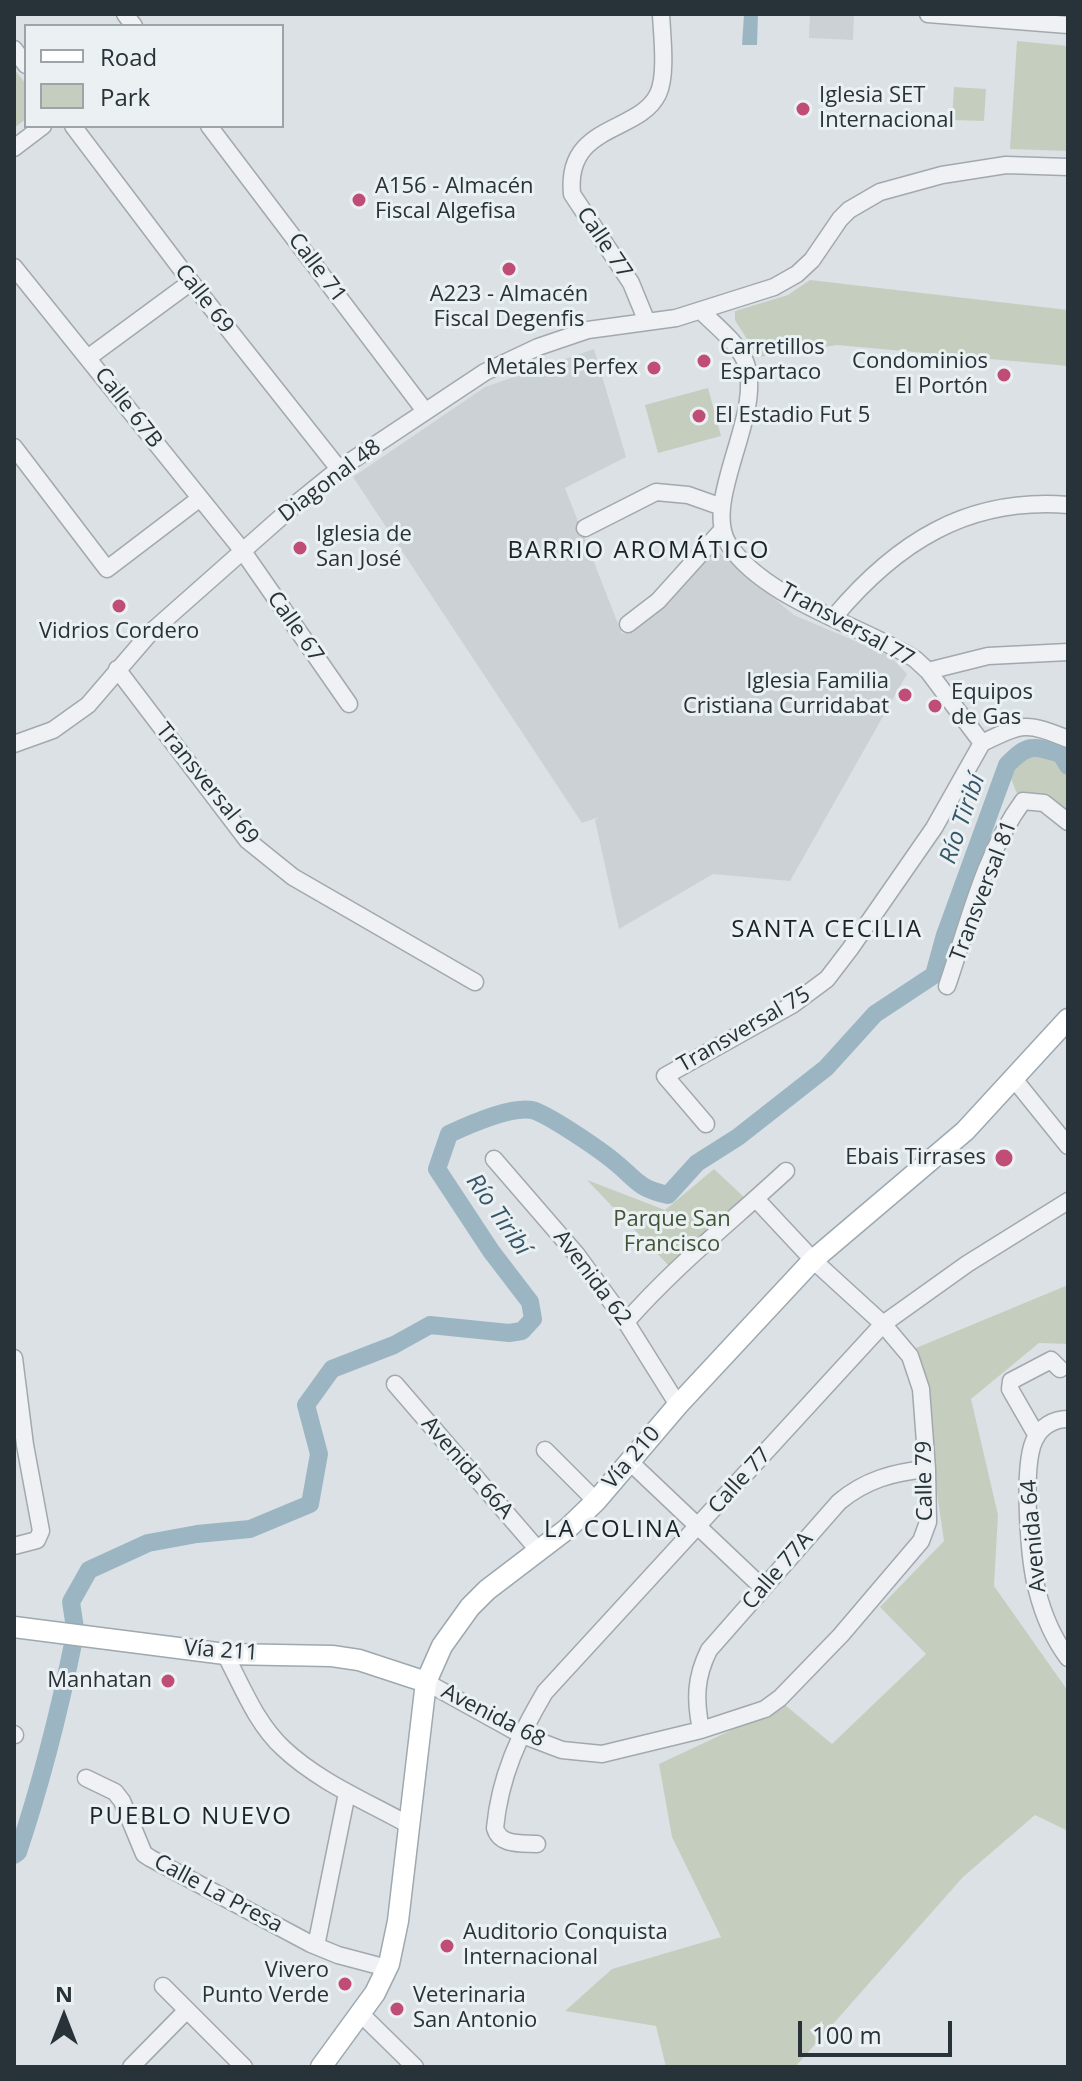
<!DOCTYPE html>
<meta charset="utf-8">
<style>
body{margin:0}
#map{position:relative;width:1082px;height:2081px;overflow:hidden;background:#dce1e5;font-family:"Open Sans",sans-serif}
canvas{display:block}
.frame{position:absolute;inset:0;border:16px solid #283239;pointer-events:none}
.legend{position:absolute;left:24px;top:24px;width:260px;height:104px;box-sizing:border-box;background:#ebf0f3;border:2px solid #9da4a9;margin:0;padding:10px 14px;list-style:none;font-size:24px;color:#283239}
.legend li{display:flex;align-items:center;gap:16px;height:40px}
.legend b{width:40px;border:2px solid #9da4a9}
.north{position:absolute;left:24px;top:1977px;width:80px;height:80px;-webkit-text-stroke:6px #ebf0f3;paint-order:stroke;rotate:0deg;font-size:22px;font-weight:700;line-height:32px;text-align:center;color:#283239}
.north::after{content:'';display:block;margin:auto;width:28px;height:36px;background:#283239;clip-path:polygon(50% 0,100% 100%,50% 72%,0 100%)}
.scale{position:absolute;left:798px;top:2021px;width:154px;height:36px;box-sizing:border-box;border:4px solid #283239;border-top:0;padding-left:10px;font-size:24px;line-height:28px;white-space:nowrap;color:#283239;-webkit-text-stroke:6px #ebf0f3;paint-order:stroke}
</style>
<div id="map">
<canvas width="1082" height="2081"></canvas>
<div class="frame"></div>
<ul class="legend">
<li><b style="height:10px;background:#fff"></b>Road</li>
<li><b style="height:22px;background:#c5cebe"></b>Park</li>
</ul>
<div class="north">N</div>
<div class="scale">100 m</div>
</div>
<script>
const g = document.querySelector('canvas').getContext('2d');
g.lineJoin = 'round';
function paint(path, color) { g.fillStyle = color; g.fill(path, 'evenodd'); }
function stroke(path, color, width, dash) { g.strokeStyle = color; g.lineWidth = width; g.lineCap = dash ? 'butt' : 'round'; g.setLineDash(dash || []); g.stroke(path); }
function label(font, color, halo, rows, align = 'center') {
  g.font = font + ' "Open Sans",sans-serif'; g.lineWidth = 6; g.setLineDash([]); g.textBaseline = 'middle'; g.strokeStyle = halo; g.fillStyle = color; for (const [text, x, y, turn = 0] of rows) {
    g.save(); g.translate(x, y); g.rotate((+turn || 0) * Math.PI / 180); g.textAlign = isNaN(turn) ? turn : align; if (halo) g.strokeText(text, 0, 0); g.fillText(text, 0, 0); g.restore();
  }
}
paint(new Path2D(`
 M810,14H854L853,40L809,38Z
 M594,349L626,457L565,488L622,634L647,619L715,549L794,615L890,656L907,674L790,881L713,874L619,929L595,820L599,817L582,823L353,477L485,387Z`), '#cbd1d5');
paint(new Path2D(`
 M1017,41L1068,46V151L1010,149Z
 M14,69L26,84V119L14,128Z
 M954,87L986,89L984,121L952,120Z
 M810,280L1068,310V366L837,345L758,357L735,320V311L788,295Z
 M708,388L721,436L658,453L645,405Z
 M1044,752L1062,759L1068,770V819L1019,799L1008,771L1027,753Z
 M714,1169L746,1199L670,1267L587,1180L665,1210Z
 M1068,1285V1344L1039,1343L971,1399L998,1515L994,1586L1068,1691V1831L1035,1815L963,1877L795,2067H666L656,2026L565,2011L612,1969L721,1937L672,1837L659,1764L785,1705L832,1744L926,1654L880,1607L944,1541L916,1348Z`), '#c5cebe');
paint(new Path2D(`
 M744,14H758L757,45H742Z`), '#9bb6c2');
stroke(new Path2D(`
 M75,1628L71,1602L89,1570L148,1543L197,1534L250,1529L310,1504L319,1454L306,1405L332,1369L394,1345L430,1325L509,1333L522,1331L533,1319L530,1302L491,1251L437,1169L449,1134C468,1125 511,1106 532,1110C548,1114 602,1151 616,1163C639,1182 638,1188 668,1195L697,1163L738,1137L826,1068L875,1014L934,975L945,935L1007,765C1027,744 1033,745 1061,754L1068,766
 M14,1855L18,1852C42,1781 59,1713 74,1639`), '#9bb6c2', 18);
const minor = new Path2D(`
 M125,14L134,26
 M928,14L1068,25
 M14,49L26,65
 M73,126L191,282L339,469
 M209,126L425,411
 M14,148L43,126
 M14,267L242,550L349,704
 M701,311C715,325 737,342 745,361C766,412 700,502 729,545C765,599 860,625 915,659L928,671L982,743
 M647,322L631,283L572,194C565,123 639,134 658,94C667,76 662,35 661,14
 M89,357L191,282
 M14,447L107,569L199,499
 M585,528L656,492L688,495L722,507
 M834,617C896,543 967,497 1068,505
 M628,624L658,601L722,530
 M117,669L247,840L293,877L475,982
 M928,671L988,656L1068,652
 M982,743C1024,723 1025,722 1068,739
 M14,744L53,730L88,705L150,633L297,503L339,469L485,372L538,347L588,330L676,318L774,287L797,274L812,260L840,219L849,210L880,192L942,175L1006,165L1068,167
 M947,986C968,925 984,854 1023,801L1044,803L1068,822
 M1014,1079L1068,1146
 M706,1124L665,1076L792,1005L827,979L850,949L934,828L982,743
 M494,1159L577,1255L626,1322L678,1405
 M626,1322C675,1266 732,1221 786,1171
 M14,1358L25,1445L41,1531L37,1540L14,1546
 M395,1384L539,1551
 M1068,1419C1053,1419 1040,1427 1034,1441C1022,1468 1029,1561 1037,1590C1043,1614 1053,1638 1068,1658
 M1037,1436L1010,1389L1011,1381L1051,1360L1060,1369
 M545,1450L596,1501
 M629,1461L763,1588
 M225,1654C242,1686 256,1723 283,1748C319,1782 366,1801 409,1825
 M426,1682L520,1734L562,1750L602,1754L701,1730L765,1709L780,1698L841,1635L921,1541L928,1522L927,1469L921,1389L910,1356L883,1324L813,1260L756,1199
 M701,1730C695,1700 695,1678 709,1650L839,1502C865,1480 894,1472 927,1469
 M14,1734L15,1735
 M86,1778L115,1792L122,1801L144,1854L150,1858L311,1944L338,1955L387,1968
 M537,1844C521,1843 500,1846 495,1828C500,1776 519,1736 545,1692L883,1324L967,1264L1068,1201
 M316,1946L347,1793
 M163,1986L244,2067
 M361,2014L415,2067
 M131,2067L186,2011`);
const major = new Path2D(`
 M14,1627L225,1654L332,1656L359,1660L426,1682
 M321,2067L375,1993L389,1964L398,1921L426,1682L442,1646L470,1607L487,1590L567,1529L596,1501L678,1405L813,1260L965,1131L1068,1019`);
stroke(minor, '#a2a9ae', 19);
stroke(major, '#9da8af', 23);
stroke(minor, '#eff1f4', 16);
stroke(major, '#fff', 20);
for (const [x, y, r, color] of [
 [803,109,8,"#bf4d75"],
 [359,200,8,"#bf4d75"],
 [509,269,8,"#bf4d75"],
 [704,361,8,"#bf4d75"],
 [654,368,8,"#bf4d75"],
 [1004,375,8,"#bf4d75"],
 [699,416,8,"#bf4d75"],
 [300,548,8,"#bf4d75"],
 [119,606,8,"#bf4d75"],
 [905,695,8,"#bf4d75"],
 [935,706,8,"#bf4d75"],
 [1004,1158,10,"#bf4d75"],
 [168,1681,8,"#bf4d75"],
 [447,1946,8,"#bf4d75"],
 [345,1984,8,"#bf4d75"],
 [397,2009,8,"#bf4d75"]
]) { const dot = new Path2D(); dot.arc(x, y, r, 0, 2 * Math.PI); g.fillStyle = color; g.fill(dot); stroke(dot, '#ebf0f3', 3); }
label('22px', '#283239', '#ebf0f3', [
 ["Iglesia SET",819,96],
 ["Internacional",819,121],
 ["A156 - Almacén",375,187],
 ["Fiscal Algefisa",375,212],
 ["A223 - Almacén",509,295,"center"],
 ["Fiscal Degenfis",509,320,"center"],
 ["Carretillos",720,348],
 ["Espartaco",720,373],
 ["Condominios",988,362,"right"],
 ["El Portón",988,387,"right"],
 ["Metales Perfex",638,368,"right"],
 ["El Estadio Fut 5",715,416],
 ["Iglesia de",316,535],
 ["San José",316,560],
 ["Vidrios Cordero",119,632,"center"],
 ["Iglesia Familia",889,682,"right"],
 ["Cristiana Curridabat",889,707,"right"],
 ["Equipos",951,693],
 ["de Gas",951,718],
 ["Ebais Tirrases",986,1158,"right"],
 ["Manhatan",152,1681,"right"],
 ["Auditorio Conquista",463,1933],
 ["Internacional",463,1958],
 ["Vivero",329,1971,"right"],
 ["Punto Verde",329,1996,"right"],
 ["Veterinaria",413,1996],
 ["San Antonio",413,2021]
], 'left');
label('22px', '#283239', '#ebf0f3', [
 ["Calle 77",604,243,56],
 ["Calle 71",317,268,53],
 ["Calle 69",204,299,52],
 ["Calle 67B",128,408,52],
 ["Diagonal 48",330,481,-37],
 ["Transversal 77",847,625,29],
 ["Calle 67",295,627,55],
 ["Transversal 69",207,784,51],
 ["Transversal 81",984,891,-69],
 ["Transversal 75",744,1030,-30],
 ["Avenida 62",592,1278,53],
 ["Vía 210",632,1458,-49],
 ["Avenida 66A",467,1468,49],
 ["Calle 77",740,1481,-48],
 ["Calle 79",925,1481,-91],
 ["Avenida 64",1034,1536,-95],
 ["Calle 77A",778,1571,-49],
 ["Vía 211",221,1651,4],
 ["Avenida 68",493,1716,27],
 ["Calle La Presa",218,1894,28]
]);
label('22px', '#425437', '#ebf0f3', [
 ["Parque San",672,1220],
 ["Francisco",672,1245]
]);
g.letterSpacing = '2px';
label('24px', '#1a232a', '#ebf0f3', [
 ["BARRIO AROMÁTICO",639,551],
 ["SANTA CECILIA",827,930],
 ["LA COLINA",613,1530],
 ["PUEBLO NUEVO",191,1817]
]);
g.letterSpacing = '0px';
label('italic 24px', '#365769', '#ebf0f3', [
 ["Río Tiribí",963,819,-71],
 ["Río Tiribí",498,1215,55]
]);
</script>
